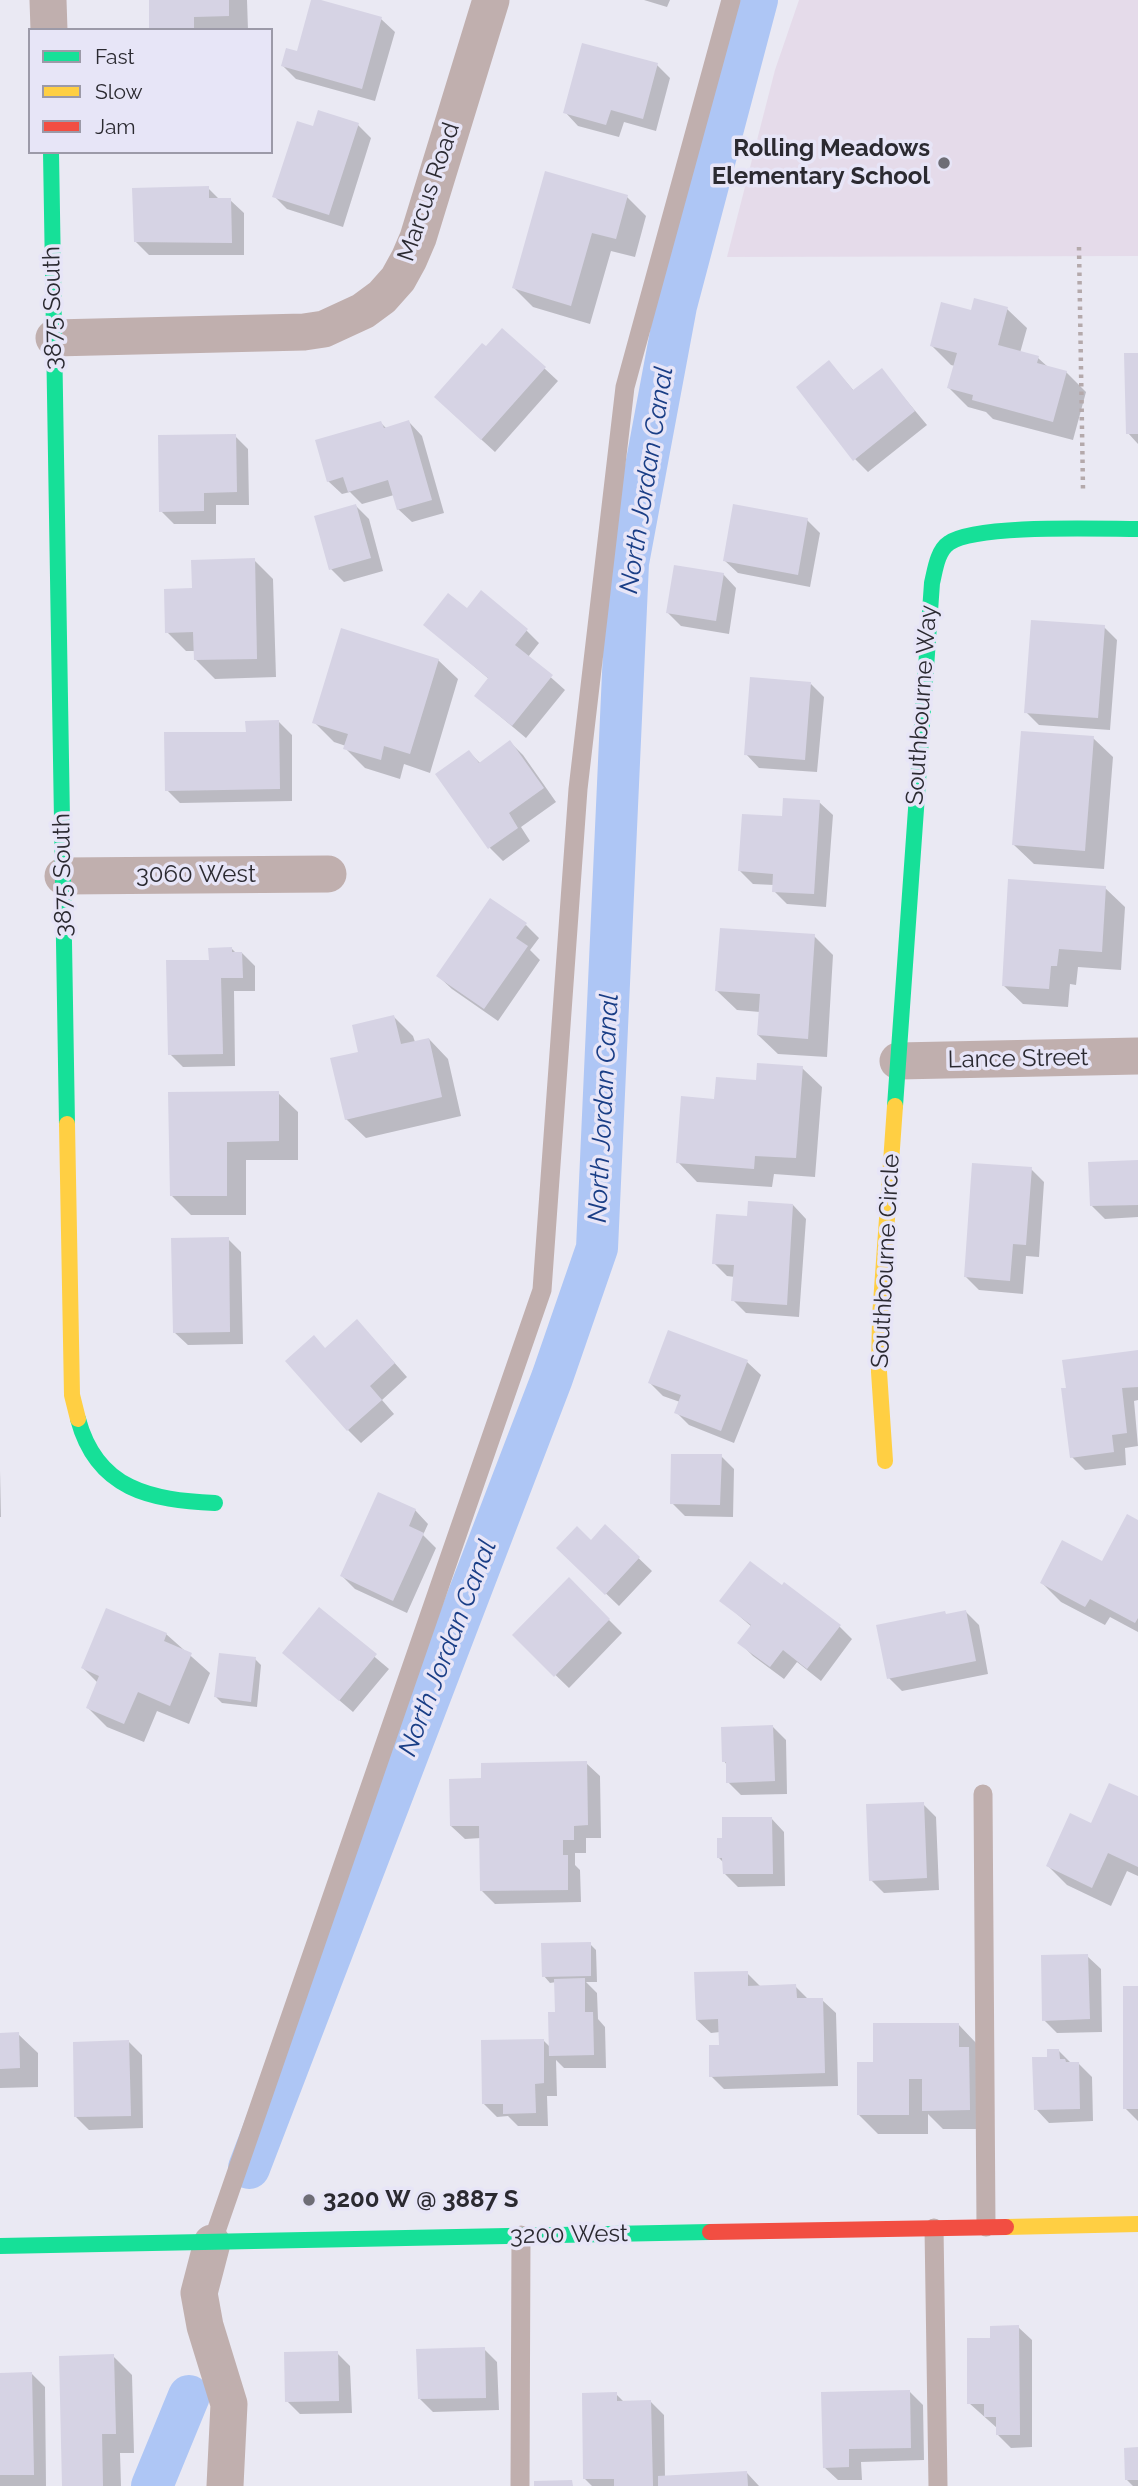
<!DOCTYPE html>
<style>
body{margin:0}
#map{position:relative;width:1138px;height:2486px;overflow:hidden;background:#eae9f3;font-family:Raleway,sans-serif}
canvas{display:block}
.legend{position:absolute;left:28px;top:28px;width:245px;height:126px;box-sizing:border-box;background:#e7e5f7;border:2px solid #9c9aa8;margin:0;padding:9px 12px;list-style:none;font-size:21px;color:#2b2a31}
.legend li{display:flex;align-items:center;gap:14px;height:35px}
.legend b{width:35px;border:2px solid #9c9aa8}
</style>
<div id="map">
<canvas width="1138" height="2486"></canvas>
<ul class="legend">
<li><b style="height:9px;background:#16e098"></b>Fast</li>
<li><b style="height:9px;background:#ffcf43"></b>Slow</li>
<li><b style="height:9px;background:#f24e42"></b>Jam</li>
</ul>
</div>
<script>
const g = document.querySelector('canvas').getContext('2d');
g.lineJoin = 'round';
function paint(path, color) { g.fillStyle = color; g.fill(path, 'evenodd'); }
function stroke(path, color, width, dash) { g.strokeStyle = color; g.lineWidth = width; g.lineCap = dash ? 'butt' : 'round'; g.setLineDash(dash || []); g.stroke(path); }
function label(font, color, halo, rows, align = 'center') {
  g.font = font + ' Raleway,sans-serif'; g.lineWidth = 7; g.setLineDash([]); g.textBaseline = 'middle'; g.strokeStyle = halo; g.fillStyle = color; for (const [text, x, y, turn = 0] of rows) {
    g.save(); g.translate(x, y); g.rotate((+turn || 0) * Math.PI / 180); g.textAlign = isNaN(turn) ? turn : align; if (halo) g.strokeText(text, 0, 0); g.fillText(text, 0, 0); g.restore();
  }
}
paint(new Path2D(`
 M799,0H1138V256L727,257L775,70Z`), '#e5dbea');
paint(new Path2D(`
 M150,0H247L248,30H151Z
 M313,0L381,19L395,32L375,101L296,79L283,66L298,53Z
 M644,0H670L667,7Z
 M657,65L670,78L656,131L624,122L619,137L578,126L565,112Z
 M358,125L371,138L343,227L287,209L274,196L314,128Z
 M208,188L220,200H230L244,213V255H149L135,241Z
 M627,197L646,216L635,257L611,251L590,324L533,307L514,288Z
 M1007,309L1027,328L1020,353L1038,358L1048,367L1066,372L1086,392L1073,440L993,419L986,412L968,407L949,388L955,366L951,365L931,345L972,312Z
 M503,330L558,381L495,452L449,410L486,349Z
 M1138,354V444L1128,433Z
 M829,362L854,391L881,370L927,425L868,472L855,459Z
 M409,422L422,436L444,513L412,522L398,509L394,495L362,504L350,492L342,494L328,481L381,423L387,429Z
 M235,436L248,449L249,505H216V524H174L161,511Z
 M356,506L369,519L383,571L344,582L331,569Z
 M807,520L820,533L810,587L738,573L724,560Z
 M254,560L273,579L276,677L215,679L196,660L195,651H186L167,632L194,590Z
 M723,574L736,588L729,634L681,626L668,613Z
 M467,610L526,630L539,643L528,657L565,690L526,738L476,696L489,679L449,645Z
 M1104,627L1117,640L1110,730L1039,725L1026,712Z
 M438,660L458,679L430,773L404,764L400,779L365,768L345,748L346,746L334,742L314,722Z
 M811,684L824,697L817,772L759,768L746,754Z
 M279,722L292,735V801L180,803L167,790L247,733Z
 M1093,738L1113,757L1104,869L1034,864L1014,845Z
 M510,742L523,755L556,802L521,827L530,841L503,861L490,848L469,752L481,764Z
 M819,802L833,815L826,907L787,904L774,891V885L753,884L740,871L784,818Z
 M1105,888L1125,907L1121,970L1078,967L1076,985L1070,984L1068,1007L1023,1004L1003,985Z
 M526,925L539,938L530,950L540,960L498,1021L452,989L438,976Z
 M814,936L833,955L827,1057L778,1054L758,1035L760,1012L737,1010L717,991Z
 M232,949L236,953H242L255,966V991H234L235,1066L183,1067L170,1054L210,961Z
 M394,1017L413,1036L415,1042L429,1039L448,1059L461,1116L366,1138L346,1119L360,1053Z
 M802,1068L822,1087L815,1177L774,1174L772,1187L697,1182L678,1162L716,1101L758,1082Z
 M278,1093L298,1112V1160H246V1215H191L171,1195L170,1094Z
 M1138,1162V1217L1105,1219L1091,1205Z
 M1031,1169L1044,1182L1039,1257L1026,1256L1023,1294L979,1290L966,1277Z
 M793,1205L806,1219L799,1317L746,1313L733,1300L735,1277L727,1276L714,1263L748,1218Z
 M228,1239L241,1252L243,1344L188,1345L174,1332Z
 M669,1332L747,1362L761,1375L734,1443L689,1425L676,1412L680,1402L663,1396L650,1383Z
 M370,1335L407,1377L382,1400L394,1414L361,1443L348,1430L326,1349Z
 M1138,1352V1400L1134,1401L1138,1446L1125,1448L1126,1465L1085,1470L1072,1457Z
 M721,1456L734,1469L733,1517L685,1516L672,1503Z
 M0,1470L1,1517H0Z
 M415,1510L428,1524L423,1535L436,1548L407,1613L355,1589L342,1576Z
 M1138,1522V1632L1110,1617L1105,1625L1061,1602L1042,1583L1103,1563Z
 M606,1527L652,1571L619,1606L572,1561Z
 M569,1580L622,1633L569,1688L514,1635Z
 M722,1601L839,1626L852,1639L821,1681L797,1662L784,1679L753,1656L740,1643L752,1627Z
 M319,1610L389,1669L353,1712L284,1653Z
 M966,1612L979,1625L988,1674L902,1691L889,1678L947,1616Z
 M166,1634L210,1673L189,1724L157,1711L144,1742L107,1727L88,1708L98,1683L83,1668Z
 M255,1659L261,1665L257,1707L222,1703L216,1697Z
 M773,1727L786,1740L787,1794L741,1795L728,1782L727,1765L724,1761Z
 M586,1763L600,1776L601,1838H586V1853H575V1865L580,1870L581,1902L495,1904L482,1891L481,1838L465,1839L451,1826L483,1780Z
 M1138,1798V1876L1127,1871L1111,1906L1067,1885L1048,1866L1091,1825Z
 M923,1804L936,1817L939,1890L884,1893L871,1880Z
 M771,1818L784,1832L785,1886L738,1887L725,1874L724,1863L719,1858Z
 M590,1944L596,1950L597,1982H586L597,1993L598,2019L605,2027L606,2068H564L556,2060L557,2096H547L548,2126H518L508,2116L497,2117L483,2103L543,2040L551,2048L557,2013L556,1982L550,1983L544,1976Z
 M1087,1956L1101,1969L1102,2032L1057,2033L1044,2020Z
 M747,1973L760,1986H795L809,2000H822L836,2013L838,2086L724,2089L711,2076L720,2047V2032L711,2033L697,2020Z
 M1138,1988V2121L1125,2108Z
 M958,2024L977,2044L988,2129H943L928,2114V2134H878L859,2115L874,2064Z
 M0,2034H18L38,2053V2087L0,2088Z
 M129,2042L142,2055L143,2128L89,2130L76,2117Z
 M1059,2051L1072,2064H1079L1092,2077L1093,2121L1049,2123L1036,2109L1049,2059Z
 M1018,2327L1032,2340V2447L1011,2448L998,2435L997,2428L969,2403L992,2340Z
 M484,2349L497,2362L499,2410L433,2412L420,2399Z
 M337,2353L350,2366L352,2413L300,2414L287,2401Z
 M113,2356L132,2375L134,2453H120L121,2486H64Z
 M0,2374H32L45,2387L46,2486H0Z
 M910,2392L923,2405L924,2460L861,2462L862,2480H838L824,2467Z
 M616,2394L624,2402H651L664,2415L665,2478L747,2473L759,2486H592L585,2479Z
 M1138,2449V2486H1133L1126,2479Z`), '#0003');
stroke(new Path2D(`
 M249,2168L552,1378L597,1248L628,563L676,306L757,0
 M152,2486L189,2396`), '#aec6f5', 42);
paint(new Path2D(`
 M149,0H229V16L194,17V30H149Z
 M311,0H321L382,17L362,89L281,66L286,48L297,51Z
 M582,43L658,63L643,119L611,110L606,125L563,113Z
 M318,110L359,123L329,215L272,197L297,121L313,126Z
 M545,171L628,195L616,239L592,233L571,306L512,288Z
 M209,186V198H231L232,243L134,242L132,188Z
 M974,298L1008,307L998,345L1039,356L1037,363L1067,371L1053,422L972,400L973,395L947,388L957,353L930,346L941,302L971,310Z
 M502,328L546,367L481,440L434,397L482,343L486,346Z
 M1124,353H1138V434H1126Z
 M829,360L853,390L882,368L915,411L853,461L796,387Z
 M409,420L432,500L397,510L388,480L348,492L343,477L327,482L315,440L381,421L384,428Z
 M236,434L237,492L204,493V511L159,512L158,435Z
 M356,504L371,558L329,570L314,516Z
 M733,504L808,518L798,575L723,561Z
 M255,558L257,659L194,660L193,632L165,633L164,589L192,588L191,560Z
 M674,565L724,573L716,621L666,613Z
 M481,590L528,629L515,645L553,675L512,726L474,696L488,678L423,625L448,593L467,608Z
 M1031,620L1105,625L1098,718L1024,713Z
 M341,628L439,659L410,754L384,746L381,760L343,749L348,734L312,723Z
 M750,677L811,682L805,760L744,755Z
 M279,720L280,789L165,791L164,732H246L245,721Z
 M1021,731L1094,736L1085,851L1012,845Z
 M510,740L544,788L509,813L518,828L488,849L435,774L469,750L479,763Z
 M783,798L820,800L814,894L772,892L773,874L738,871L742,814L782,816Z
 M1008,879L1106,886L1102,952L1059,949L1057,966H1051L1049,989L1002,986Z
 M490,898L527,923L516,938L528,946L484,1009L436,976Z
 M720,928L815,934L808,1039L757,1035L760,994L715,991Z
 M232,947V952H242L243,978H221L223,1054L168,1055L166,960H209L208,948Z
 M394,1015L401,1044L429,1038L442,1097L345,1120L330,1058L358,1052L352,1025Z
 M757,1063L803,1066L796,1158L755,1156L754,1169L676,1163L681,1096L714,1099L716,1077L756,1080Z
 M279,1091V1141L227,1142V1196H170L168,1092Z
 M1138,1160V1205L1090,1206L1088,1162Z
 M972,1163L1032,1167L1026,1245L1013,1244L1010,1281L964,1277Z
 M748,1201L793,1204L787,1305L731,1301L734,1265L712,1264L716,1214L747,1216Z
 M229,1237L230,1332L173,1333L171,1238Z
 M357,1319L395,1363L370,1386L382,1400L347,1431L285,1361L314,1335L325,1348Z
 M668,1330L748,1360L721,1431L674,1413L681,1395L648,1383Z
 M1138,1350V1387L1122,1388L1127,1433L1112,1435L1114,1452L1070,1458L1061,1388H1066L1062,1360Z
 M671,1454H722L720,1505L670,1504Z
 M378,1492L416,1509L409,1526L424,1533L393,1601L340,1576Z
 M1127,1514L1138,1520V1618L1135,1623L1090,1599L1085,1607L1040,1583L1062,1540L1102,1561Z
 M605,1524L640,1557L605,1595L556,1548L577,1526L591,1540Z
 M750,1561L782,1585L784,1582L841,1625L807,1669L783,1650L770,1667L737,1643L751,1625L719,1601Z
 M569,1577L610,1619L554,1677L512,1635Z
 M319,1607L377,1654L339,1701L282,1653Z
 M106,1608L167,1633L164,1641L192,1653L170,1706L138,1692L124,1724L86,1708L99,1676L81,1668Z
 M966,1610L976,1661L887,1679L876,1625L945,1611L946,1614Z
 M219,1653L256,1657L251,1702L214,1697Z
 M773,1725L775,1781L726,1783V1762H722L721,1727Z
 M587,1761L588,1825L574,1826V1840H563V1855H568V1890L480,1891L479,1826H450L449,1779L481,1778V1763Z
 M1109,1783L1138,1796V1867L1108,1853L1092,1888L1046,1866L1070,1813L1091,1823Z
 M924,1802L927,1878L869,1881L866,1804Z
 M722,1817H772L773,1874H723L722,1858H717V1838H722Z
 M591,1942V1976L542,1977L541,1943Z
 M1088,1954L1090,2019L1042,2021L1041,1955Z
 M748,1971V1986L796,1984L797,1998H823L825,2073L709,2077V2045H719L718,2019L696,2020L694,1972Z
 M585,1978V2012H593L594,2055L549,2056L548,2012H555L554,1979Z
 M1123,1986H1138V2109H1123Z
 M873,2023H959V2047H969L970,2110L922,2111V2079H909V2115H857V2062H873Z
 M19,2032L20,2068L0,2069V2033Z
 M544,2039V2083L535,2084L536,2113L503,2114V2104H482L481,2040Z
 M129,2040L131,2116L74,2117L73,2042Z
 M1047,2049H1059L1060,2059H1065L1066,2062H1079L1080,2109L1034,2110L1032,2057H1047Z
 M1019,2325L1020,2435H996V2417H984V2404H967V2338H990V2326Z
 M485,2347L486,2398L418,2399L416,2349Z
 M338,2351L339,2401L285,2402L284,2352Z
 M114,2354L116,2434H102L103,2486H62L59,2356Z
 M32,2372L34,2475H0V2373Z
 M910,2390L911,2448L849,2449V2467L823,2468L821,2392Z
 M617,2392V2401L651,2400L653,2486H614V2479H583L582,2393Z
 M1138,2447V2480H1125L1124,2448Z
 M747,2471L748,2486H658V2476Z
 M572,2480L573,2486H534V2481Z`), '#d6d3e4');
stroke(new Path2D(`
 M1079,247L1083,489`), '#b4a9ab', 4.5, [3.5, 5]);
stroke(new Path2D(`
 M983,1794L986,2227
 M934,2228L938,2486
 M212,2243L542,1290L578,789L625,387L731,0
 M520,2486L521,2235`), '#c0afae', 19);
stroke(new Path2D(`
 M48,0L49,30
 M54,338L304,332L324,329L363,311L382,297L398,279L409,259L418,238L491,0
 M63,876L328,874
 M898,1061L1138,1056
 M212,2243L199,2293L205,2326L229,2404L225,2486`), '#c0afae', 37);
stroke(new Path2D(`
 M51,152L67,1124
 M895,1106L932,583C935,571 937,551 949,543C976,524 1100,529 1138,529
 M78,1419C97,1490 151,1500 215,1503
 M0,2246L710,2232`), '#16e098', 16);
stroke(new Path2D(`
 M67,1124L72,1395L78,1419
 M885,1461L879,1372L880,1317L895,1106
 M1006,2227L1138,2224`), '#ffcf43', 16);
stroke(new Path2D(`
 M710,2232L1006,2227`), '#f24e42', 16);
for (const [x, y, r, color] of [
 [944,163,7,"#6e6d75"],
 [309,2200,7,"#6e6d75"]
]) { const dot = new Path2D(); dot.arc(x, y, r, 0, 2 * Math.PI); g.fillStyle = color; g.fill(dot); stroke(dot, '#e7e5f7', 2.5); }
label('bold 24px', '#2b2a31', '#e7e5f7', [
 ["Rolling Meadows",930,149],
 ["Elementary School",930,177],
 ["3200 W @ 3887 S",323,2200,"left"]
], 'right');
label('24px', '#2b2a31', '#e7e5f7', [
 ["Marcus Road",429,192,-71],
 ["3875 South",53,308,-91],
 ["Southbourne Way",922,705,-86],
 ["3875 South",63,875,-91],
 ["3060 West",196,875],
 ["Lance Street",1018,1059,-1],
 ["Southbourne Circle",886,1261,-87],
 ["3200 West",569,2235,-1]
]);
label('italic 26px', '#1a3e86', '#e7e5f7', [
 ["North Jordan Canal",647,480,-81],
 ["North Jordan Canal",604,1108,-87],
 ["North Jordan Canal",448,1648,-69]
]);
</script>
